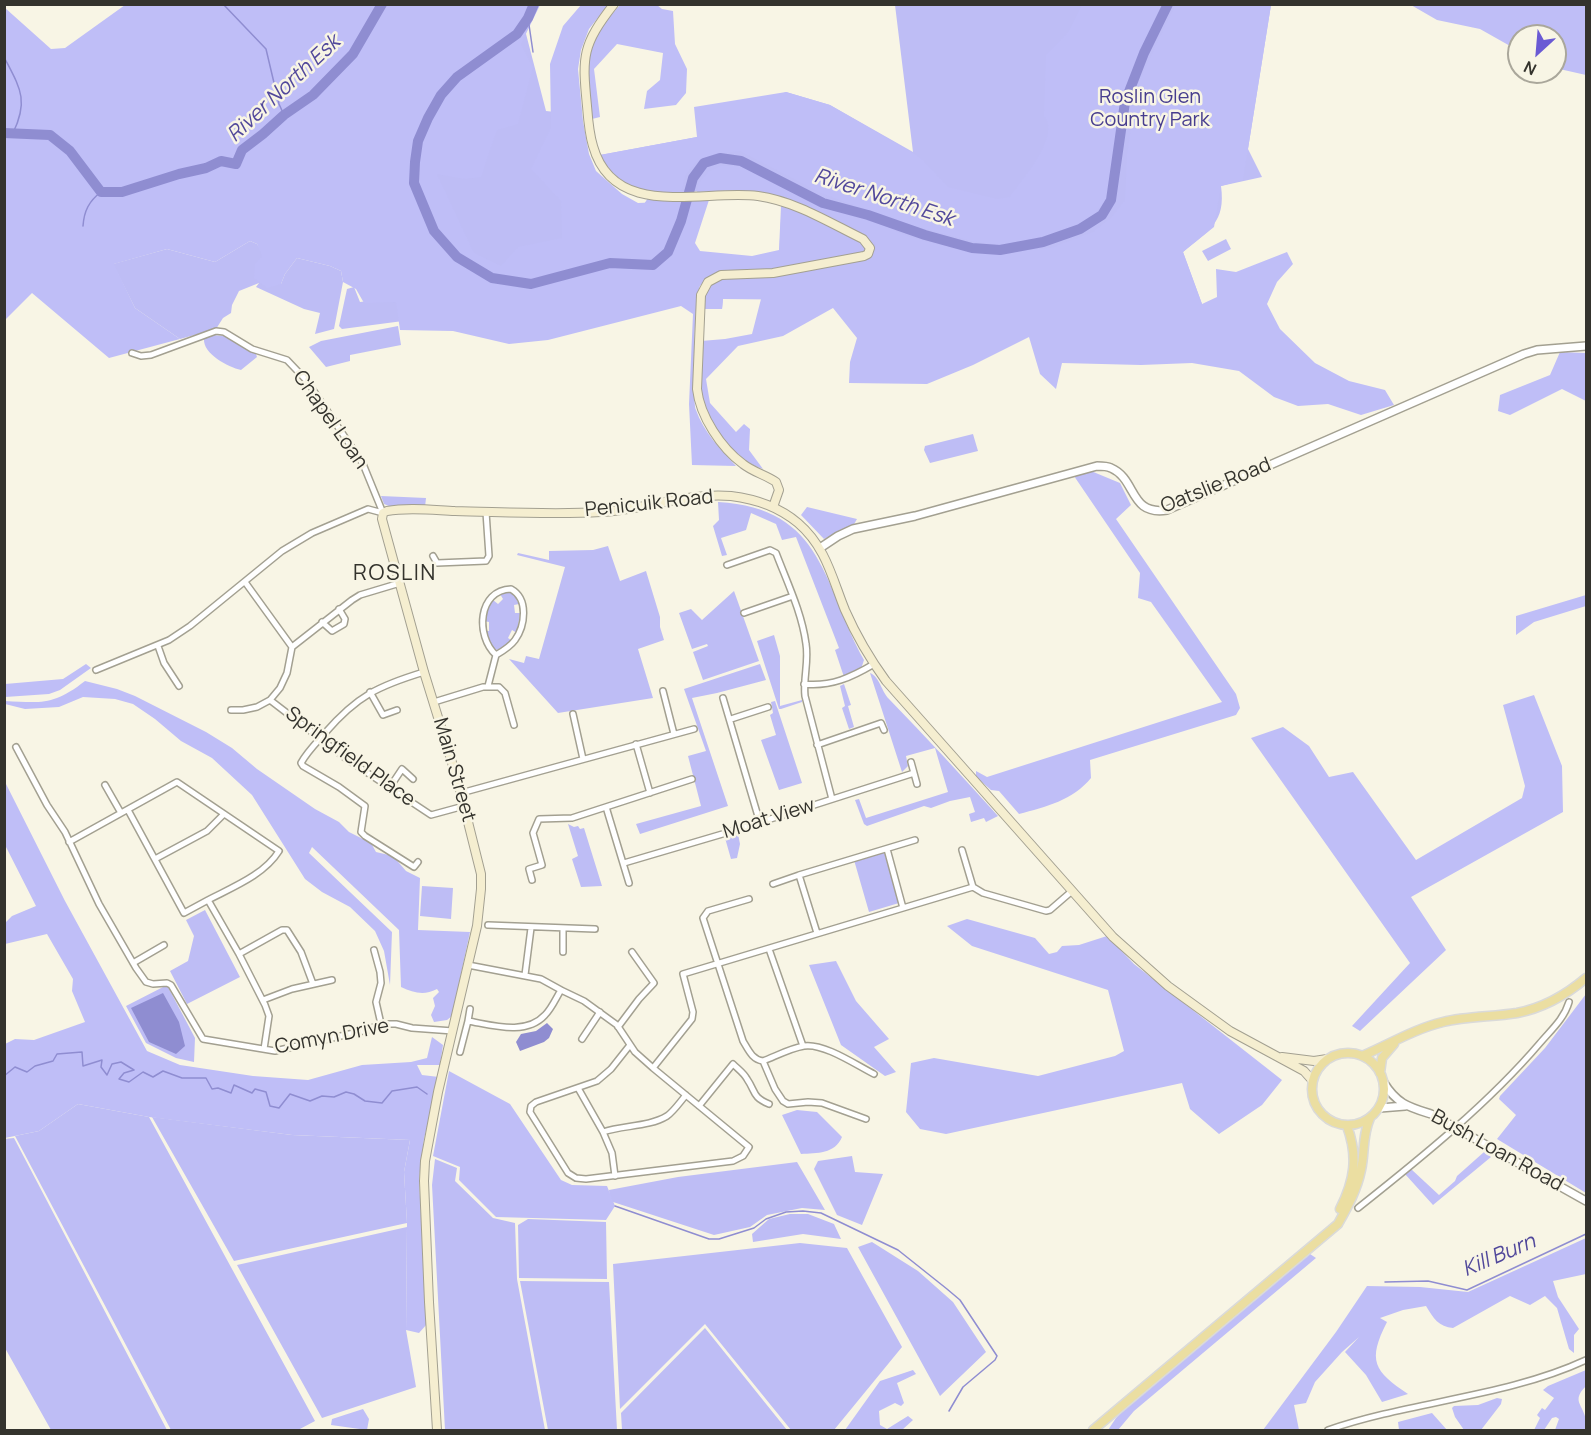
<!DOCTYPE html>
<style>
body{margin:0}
#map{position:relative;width:1591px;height:1435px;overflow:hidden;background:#f8f5e5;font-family:Manrope,sans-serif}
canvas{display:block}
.frame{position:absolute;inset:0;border:6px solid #34332d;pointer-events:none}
.north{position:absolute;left:1507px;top:24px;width:60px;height:60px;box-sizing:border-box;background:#f8f5e5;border:2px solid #aaa79b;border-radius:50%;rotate:206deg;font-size:16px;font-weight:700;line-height:24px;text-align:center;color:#34332d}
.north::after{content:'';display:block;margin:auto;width:21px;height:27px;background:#6a5ad4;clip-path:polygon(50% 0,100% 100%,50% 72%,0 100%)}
</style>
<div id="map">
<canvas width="1591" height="1435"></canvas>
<div class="frame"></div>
<div class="north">N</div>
</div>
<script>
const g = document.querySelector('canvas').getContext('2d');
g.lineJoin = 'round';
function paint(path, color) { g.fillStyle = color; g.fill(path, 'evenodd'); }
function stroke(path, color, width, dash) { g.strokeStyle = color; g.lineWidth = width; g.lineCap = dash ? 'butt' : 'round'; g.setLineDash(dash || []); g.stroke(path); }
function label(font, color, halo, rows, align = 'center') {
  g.font = font + ' Manrope,sans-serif'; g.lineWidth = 5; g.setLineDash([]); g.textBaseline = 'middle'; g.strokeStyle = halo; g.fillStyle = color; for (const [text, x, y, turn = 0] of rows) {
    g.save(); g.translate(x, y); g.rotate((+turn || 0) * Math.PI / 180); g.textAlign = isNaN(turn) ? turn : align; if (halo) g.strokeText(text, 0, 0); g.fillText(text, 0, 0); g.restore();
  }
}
paint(new Path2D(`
 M895,5H1271L1248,149L1262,177L1221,186C1226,223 1209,230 1183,252L1202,304L723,299L722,309L706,289L778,276L782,199C747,185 707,192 670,193L671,215L532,282L459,255L419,153L525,30L546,111L555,112L564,176L638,213L648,198L649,192L600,155L697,137L786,92L830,105L913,152Z
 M1226,239L1231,249L1208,261L1202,251Z
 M250,241L257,244L281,284L285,274L297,258L330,266L341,271L343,282L334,329L315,334L320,313L304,309L256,287L259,283L239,291L232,305L231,313L223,318L216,329L180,339L135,308L113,264L167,249L215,262Z
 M354,287L360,302L401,297L403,321L342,329L339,326L347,289Z
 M398,326L401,345L350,355V361L326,367L309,347L321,341Z
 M213,335L224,336L256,354L257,357L241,370C228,367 203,354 204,339Z
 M973,434L978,451L930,463L924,450L925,446Z
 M381,496L426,498L425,507L389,506L384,504Z
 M718,502C825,508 823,586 864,660L861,669L844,677L835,650L839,648L796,537L782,540L776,524L751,513L746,530L721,538L727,555L722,556L713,526L719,520Z
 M608,546L620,581L646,571L660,617V627L664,640L638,649L653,698L558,713L509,659L524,663L526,656L539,659L565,567L517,555L518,553L549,560V551L593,550Z
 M734,591L759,661L703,680L693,652L708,646L707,644L692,649L679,613L691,609L702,620Z
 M509,592L514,595L519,604L514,605L515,613H520L517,633L512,630L508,638L511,640L501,649L495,650L492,648L484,631H489V622L484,621L489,607L493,600L498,604L503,599L500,594Z
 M774,635L780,656V706L802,700V702L781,709H779L757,641Z
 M760,664L766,680L717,693L692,698L728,806L640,834L636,824L701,806L688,756L706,751L684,689Z
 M870,673C880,677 881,691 889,699C926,737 962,776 998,816L986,822L984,818L971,822L969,814L975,812L970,797L950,801L931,808L924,806L867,826L864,824L855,800L859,799L866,818L948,792L935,748L906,756L908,766L902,772Z
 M844,684L851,705L848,706L854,727L849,729L842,708L845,706L840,686Z
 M775,701L802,783L779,790L761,740L776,735L770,715L773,713L771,702Z
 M568,824L574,827L578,826L580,829L584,828L602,886L581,887L572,859L578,856Z
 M738,834L740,844L737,858L731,859L725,838Z
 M884,852L899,903L869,912L854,860Z
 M422,886L453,888L451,919L420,916Z
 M205,910L240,977L187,1004L170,971L188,961L194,936L186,920Z
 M167,985L195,1038L194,1062L176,1058L146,1043L126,1006Z
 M78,1104L149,1117L315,1421L298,1430H171L15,1136L39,1131Z
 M152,1117L292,1135L410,1140L404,1172L407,1223L234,1261Z
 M14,1138L167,1430H51L5,1348L4,1139Z
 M852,1156L855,1172L883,1174L862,1225L837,1215L814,1169L818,1161Z
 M435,1159L457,1168L455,1181L493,1218L515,1223L517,1279L545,1430H445L432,1185Z
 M797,1162L825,1210L802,1208L767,1215L750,1227L714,1235L610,1201L609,1190L678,1177Z
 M790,1214H808L834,1224L841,1239L803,1234L753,1242L752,1234L769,1219Z
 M528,1219L606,1222L607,1279L519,1278L518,1225Z
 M407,1227L406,1330L416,1387L322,1418L237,1265Z
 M872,1242L918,1271L953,1302L986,1352L940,1396L858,1247Z
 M800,1243L847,1248L902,1347L834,1430H791L705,1324L620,1409L613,1264Z
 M520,1281L609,1282L617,1430H548Z
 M705,1328L787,1430H622L621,1413Z`), '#bebdf5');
paint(new Path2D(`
 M125,5H540L521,44L533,67L518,124L497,130L481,177L464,179L437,174L474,253L501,266L518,247L562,238L561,201L531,169L551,127L550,64L563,26L581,5H608L589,29L581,50L578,69L583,121L589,154L596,171L622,194L638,203L709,200L695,243L700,251L752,256L779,250L781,206C799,212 857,233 866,248C856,262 731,276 707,279C705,281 702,283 700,286C694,297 692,396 696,410C703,431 721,450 736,466L692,465L689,404L693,314L681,306L548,340L509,344L453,331L400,330L396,302L364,303L356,289L343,282L341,271L330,266L297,258L285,274L281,284L267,288L254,278L255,264L262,256L257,244L250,241L215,262L167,249L114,264L135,308L180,339L109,358L32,293L5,320L4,7L51,49L65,48Z
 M620,5H657L662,9L673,11L675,44L687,69L686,93L676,105L644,109L647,91L660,80L663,53L617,44L594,69L600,117L592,119C587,64 580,49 620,5Z
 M1082,5H1166L1141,52L1122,102L1107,199L1092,217L1075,226L1035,239L999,245L971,241L899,222L821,193L740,151L715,154L697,161L685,176L681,193C645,194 617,188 600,155L697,137L694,107L786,92L830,105L913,153L923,160L948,187L997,199L1010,197C1022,179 1061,136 1044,116L1046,55L1069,31Z
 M1175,5H1271L1243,180L1221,186L1214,227L1183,252L1202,304L1217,297L1216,269L1236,272L1287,252L1293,264L1277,282L1267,304L1280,329L1315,363L1349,381L1385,390L1394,405L1361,415L1328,404L1298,406L1274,397L1239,371L1192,363L1141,365L1062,363L1056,389L1040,374L1029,337L973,365L927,384L849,383L850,362L857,338L833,308L783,336L738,346L706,379L710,403L736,432L744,424L750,429L749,450L763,469C738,462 704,423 700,397C698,379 701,359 701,341L725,339L752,334L761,299H723L722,309H703L706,289L715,280L778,276L865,258L876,251V244C857,229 791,198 767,193C744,188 720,191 697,192L699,183L708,172L721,166H739L821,206L868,219L907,236L952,248L973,252L999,253L1051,248L1093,232L1111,218L1125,200L1127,155L1133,112L1144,111L1149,97L1136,87Z
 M1411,5H1586V75L1555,68V36H1519V51L1480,29L1437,20Z
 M1560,352L1586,353V401L1562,389L1510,415L1498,411L1500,395L1550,375Z
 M1091,471L1120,483L1131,505L1116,519L1236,694L1240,708L1236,715L1090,760L1091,778C1073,800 1046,807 1019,814L999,791L991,790L976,777V771L987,777L1222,702L1151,602L1138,598L1140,573L1074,476Z
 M807,507L857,519L853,526L824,539L801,515Z
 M1586,595V606L1534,622L1516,635V616Z
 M86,664L91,668L60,690L49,694L5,697V684L63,679Z
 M85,681L117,689L135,696L206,732L232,748L257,769L315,809L339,822L349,832L371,843L376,852L393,856L406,871L420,878L418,930L470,932L452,1016L447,1020L434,1022L431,1015L435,1006L433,998L439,992L437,989C424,996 414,993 401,987L399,930L312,847L309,853L392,932L390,985L384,951L375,931L350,907L322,892L305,879L252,795L212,758L181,741L155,719L133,704L115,699L83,697L59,707L25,709L5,704V701C43,703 54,705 85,681Z
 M1534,695L1562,766L1563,812L1411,897L1446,950L1360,1031L1352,1026L1410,963L1251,738L1283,727L1309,746L1329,777L1353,772L1416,860L1522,798L1525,786L1503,705Z
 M4,780L65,901L147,1051L180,1065L253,1076L308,1080L362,1065L411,1062L427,1058L432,1037L443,1045L440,1065H417L422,1075L439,1077L424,1139L419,1179L427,1324L419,1333L406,1330L407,1223L404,1172L410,1140L292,1135L149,1117L78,1104L39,1131L5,1138V1044L15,1039L34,1040L85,1022L72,991L73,979L47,934L5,944V923L12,916L36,906L5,845Z
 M967,919L1035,938L1049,954L1057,952L1062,946L1079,945L1107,936L1134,964L1282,1080L1262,1105L1219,1134L1190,1109L1182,1083L946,1134L920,1129L906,1112L911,1063L934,1058L1038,1076L1115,1056L1124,1051L1108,990L972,946L947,926Z
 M836,961L856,1001L889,1039L874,1047L896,1072L885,1076L841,1045L809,965Z
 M1586,994V1193L1497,1139L1516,1115L1499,1099L1500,1096L1545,1048Z
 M449,1071L510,1104L561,1180L572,1185L607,1186L615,1206L606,1220L496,1217L459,1180L460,1167L433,1156Z
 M797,1110L817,1112L842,1137C835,1154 817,1153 801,1154L782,1115Z
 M1484,1152L1491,1157L1433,1205L1405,1174L1411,1169L1439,1195L1455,1181L1457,1176Z
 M1586,1238V1274L1553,1281L1558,1297L1579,1329L1574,1335V1353L1569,1349L1557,1308L1545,1296L1530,1305L1510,1296L1453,1328C1439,1327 1433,1318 1426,1306L1403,1310L1380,1318L1387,1322C1367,1361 1374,1371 1408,1394L1382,1402L1366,1375L1345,1352L1359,1337L1342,1352L1315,1382L1306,1403L1294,1405L1299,1430H1263L1336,1332L1367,1286L1420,1287L1468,1292Z
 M1310,1254L1316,1258L1134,1411L1118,1430H1108L1116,1418L1135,1398Z
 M913,1370L916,1374L897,1383L904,1403L901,1406L895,1403L879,1411L880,1425L887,1429L908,1416L913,1420L902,1430H845L880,1381Z
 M1586,1370V1386C1571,1401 1583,1404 1586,1420C1587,1423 1586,1427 1586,1430H1555L1559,1419L1556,1417L1552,1418L1544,1430H1534L1540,1418L1537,1415L1542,1408L1545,1410L1554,1398L1543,1390L1548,1386Z
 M1497,1398L1502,1399L1501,1404L1481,1430H1464L1455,1417L1452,1408L1454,1406L1478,1405Z
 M363,1409L369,1419L367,1430L331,1425L332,1419Z
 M1432,1413L1447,1430H1399L1398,1422Z`), '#bfbef7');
paint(new Path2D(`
 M163,993L179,1022L185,1046L176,1054L149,1042L131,1008Z
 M547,1023L553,1029L549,1038L544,1042L520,1051L516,1042L521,1034L536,1031Z`), '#8f8dd1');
stroke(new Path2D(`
 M223,4L266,49L279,104L284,115
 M528,18L533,52
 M4,57C20,88 29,100 13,133
 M83,226C84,211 89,201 101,192
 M4,1076L15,1067L27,1072L35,1066L53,1061L57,1054L82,1052L83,1066L102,1060L101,1067L107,1075L112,1064L121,1062L134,1070L124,1073L119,1079L129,1082L143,1072L153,1077L163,1071L182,1078H206L212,1089L218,1088L231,1093L234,1085L252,1093L255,1089L266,1092L270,1106L279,1108L290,1094L310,1101L322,1096L334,1097L346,1092L354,1094L365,1101L382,1103L392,1091L417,1087L427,1094
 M615,1206L709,1239H719L754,1228L766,1219L786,1212L803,1211L821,1213L898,1250L947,1289L960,1300L997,1356L995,1360L963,1387L949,1411
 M1385,1282L1428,1281L1467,1290L1586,1234`), '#8f8dd1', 1.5);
stroke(new Path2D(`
 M534,4L528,18L517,34L457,77L441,95L428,118L418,141L415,162L414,183L434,231L457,257L492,278L531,284L610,263L653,265L668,252L681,221L693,178L704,163L720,158L741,161L823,203L868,215L925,235L972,248L1000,250L1043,242L1080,229L1102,215L1111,200L1125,102L1144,53L1168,4
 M4,133L50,135L70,151L101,192H122L179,174L206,168L221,161L236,164L242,150L263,134L284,115L313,95L353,54L382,4`), '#8f8dd1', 10);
const minor = new Path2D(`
 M132,353L141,356L151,355L216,331L224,332L252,349L287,360L307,381L363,464L383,513
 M433,556L437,563L486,561L489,556L486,512
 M727,565L770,550L776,553C787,582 802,613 806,644C809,661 803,679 805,696L832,799
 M245,582L292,647
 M744,613L793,596
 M322,622L332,631L344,624L345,619L339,609
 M158,646L164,663L179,686
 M96,670L169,640L190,626L282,551L312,533L368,509L383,513
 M804,684C831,687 852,677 874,664
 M488,686L496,655C503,651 510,647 515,640C525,626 529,599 511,589C478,590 475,636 496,655
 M663,691L674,734
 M370,692L383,715L397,710
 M723,698L760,823
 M270,700L348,760L431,815L464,806
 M434,702L483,687H499L505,693L514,725
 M231,710H243L257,707L270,700L280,688L287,673L292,647L352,600L360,595L400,583
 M573,714L583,759
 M731,719L768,707
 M636,744L650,793
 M817,745L881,723L884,730
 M16,747L47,805L65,832L99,904L136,968L146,982L153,984L167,983L171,985L203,1039L275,1051L367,1030L381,1024H396L412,1028L453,1031
 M911,762L917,784
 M105,785L121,813
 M390,787L402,769L413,779
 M461,793L694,729
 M606,807L629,883
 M128,810L184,913L208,900
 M69,842L177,782L279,851C264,875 233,887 208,900L239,954
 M887,849L903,908
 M962,850L973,887
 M155,859L207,831L224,814
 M418,862L414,867L365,836L361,832L365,806L339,787L303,766L301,763C307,752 317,742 325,733C357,696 378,686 424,672
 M624,863L736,830L914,773
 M532,880L529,869L542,865L533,833L539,819L572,818L692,779
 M773,884L799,875
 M749,899L708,911L703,918L743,1041C749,1051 752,1059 763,1061L775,1089L783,1101L788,1104L808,1102L822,1103L866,1119
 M488,925L595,929
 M817,933L799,875L915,840
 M769,949L803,1046
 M374,950L380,972L381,983L376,1002L381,1024
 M563,952V928
 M133,963L164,945
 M525,975L531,928
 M561,990L584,1001L617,1025L635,1052L653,1068L692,1019L693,1012L683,974L973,887L983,893L1046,911L1050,910L1072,891
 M263,1000L292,989L332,980
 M468,1021L470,1009
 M618,1027L639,999L654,983L632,952
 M582,1039L600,1012
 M630,1045L611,1069L597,1081L536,1102L531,1106L530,1112L568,1173L576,1178L586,1179L733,1161L743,1156L749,1147L653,1068
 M264,1049L269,1016L265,1005L239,954L282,930H287L301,952L313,984
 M460,1052L468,1021C492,1025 526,1036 545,1015C552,1008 556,998 561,990L541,979L468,965
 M763,1061C776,1056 791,1048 804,1046C824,1043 856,1065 874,1074
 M578,1088L603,1132L612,1153L615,1176
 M699,1106L733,1064C738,1069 744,1073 747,1079C756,1092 752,1097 769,1104
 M603,1132C623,1125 649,1127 667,1116C674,1111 680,1102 686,1095
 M1358,1208C1421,1158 1488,1104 1540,1043C1551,1030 1564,1019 1569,1002
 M1328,1430C1412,1401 1506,1397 1586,1360`);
const tertiary = new Path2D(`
 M820,548L838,536L853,529L915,516L1097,466C1101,466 1107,466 1111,468C1137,479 1129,516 1167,510L1524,354L1537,350L1586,346
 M1384,1083C1397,1104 1409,1107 1431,1114L1586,1201
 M1380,1108L1405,1106`);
const secondary = new Path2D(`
 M614,4C582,45 582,56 587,106C588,119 589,133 593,146C614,221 703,189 758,196C795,201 830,223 863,239L870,248L868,254L864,256L773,273L721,275L708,282L701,295L697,389C700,416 721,448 743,464C753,472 766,475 776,482L779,490L773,507
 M1282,1057L1314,1061L1327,1059
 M437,1430L429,1302L424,1181L425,1161L438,1092L477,926L481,889V874L458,782L424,672L382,519L383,513L387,511C408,507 433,510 455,511C504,512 553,515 601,512C645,510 687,492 731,496C756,499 779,507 798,523C826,547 832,578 845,610C856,635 870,659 886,681L1113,937L1168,986L1230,1031L1304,1071L1312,1080`);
const primary = new Path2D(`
 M1312 1089a36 36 0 1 1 72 0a36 36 0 1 1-72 0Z
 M1362,1056C1390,1044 1414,1029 1443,1022C1467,1016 1493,1017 1517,1013C1543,1008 1566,995 1586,978
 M1380,1073L1382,1058L1394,1044
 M1340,1209C1355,1180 1358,1156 1347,1126
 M1093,1430L1338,1224C1348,1206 1357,1190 1361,1170C1365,1152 1362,1136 1370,1118`);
stroke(minor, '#a3a091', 8);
stroke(tertiary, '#a3a091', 10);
stroke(secondary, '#a3a091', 10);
stroke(primary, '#dadad9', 11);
stroke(minor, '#fff', 5);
stroke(tertiary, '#fff', 7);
stroke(secondary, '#f5eed0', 8);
stroke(primary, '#ebdea1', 8);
label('20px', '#473d8e', '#f8f5e5', [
 ["Roslin Glen",1150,97],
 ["Country Park",1150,120]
]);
label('20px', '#34332d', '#f8f5e5', [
 ["Chapel Loan",330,420,55],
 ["Oatslie Road",1216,486,-22],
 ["Penicuik Road",649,504,-6],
 ["Springfield Place",350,757,36],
 ["Main Street",454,770,74],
 ["Moat View",769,819,-17],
 ["Comyn Drive",332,1037,-11],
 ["Bush Loan Road",1497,1151,29]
]);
label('italic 21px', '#51489b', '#f8f5e5', [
 ["River North Esk",284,89,-43],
 ["River North Esk",884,198,18],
 ["Kill Burn",1499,1256,-23]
]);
g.letterSpacing = '1.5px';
label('22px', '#34332d', '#f8f5e5', [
 ["ROSLIN",395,574]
]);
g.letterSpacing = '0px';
</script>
